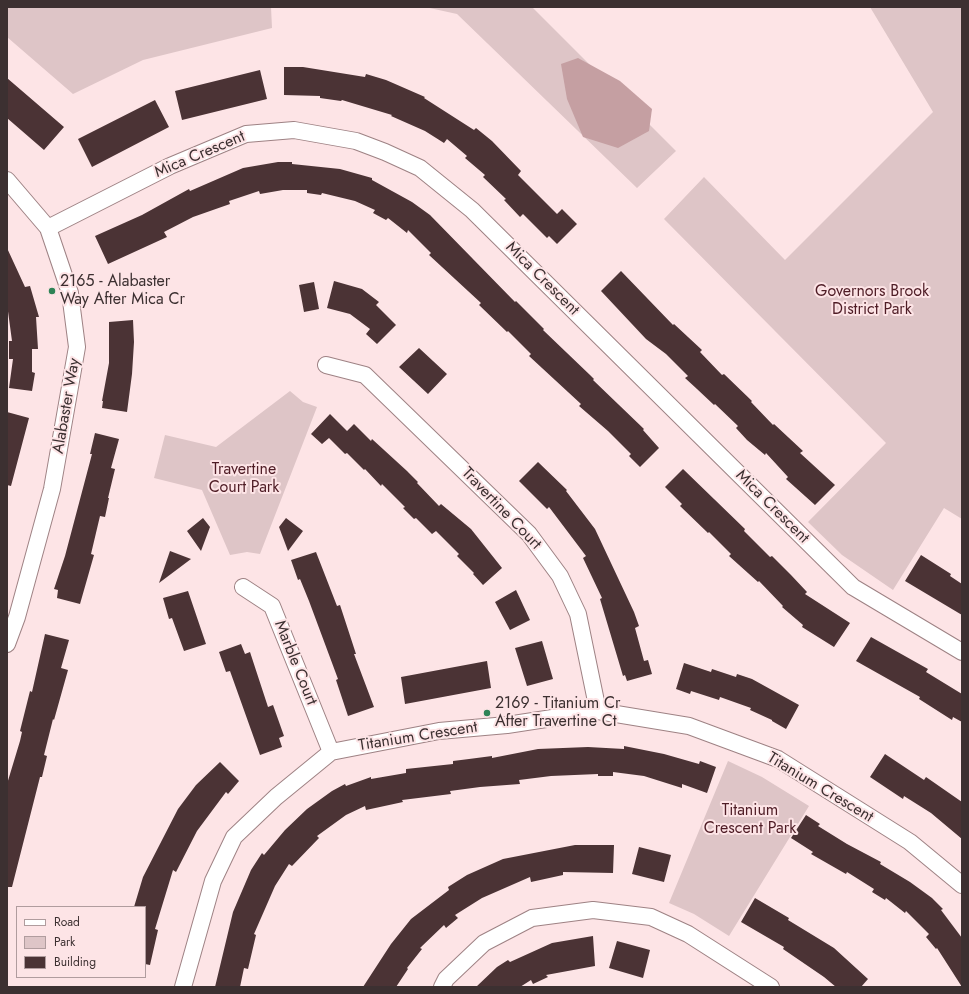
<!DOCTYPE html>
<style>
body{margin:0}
#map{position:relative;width:969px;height:994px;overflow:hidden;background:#fde4e6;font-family:Jost,sans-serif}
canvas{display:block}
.frame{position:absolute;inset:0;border:8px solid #3c3031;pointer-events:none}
.legend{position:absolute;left:16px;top:906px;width:130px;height:72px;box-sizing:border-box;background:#fde4e6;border:1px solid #b09c9e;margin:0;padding:5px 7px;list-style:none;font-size:12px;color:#3c3031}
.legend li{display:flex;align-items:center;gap:8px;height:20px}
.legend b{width:20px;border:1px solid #b09c9e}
</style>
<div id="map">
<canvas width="969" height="994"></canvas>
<div class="frame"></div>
<ul class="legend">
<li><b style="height:5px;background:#fff"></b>Road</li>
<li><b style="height:11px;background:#dec5c7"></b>Park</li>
<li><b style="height:11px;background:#4b3335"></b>Building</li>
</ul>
</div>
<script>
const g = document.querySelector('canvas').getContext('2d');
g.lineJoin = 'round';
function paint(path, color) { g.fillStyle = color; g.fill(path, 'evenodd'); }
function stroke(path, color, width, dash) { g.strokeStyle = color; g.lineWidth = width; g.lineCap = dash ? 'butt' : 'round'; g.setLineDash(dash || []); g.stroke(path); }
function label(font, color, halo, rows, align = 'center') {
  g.font = font + ' Jost,sans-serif'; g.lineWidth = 4; g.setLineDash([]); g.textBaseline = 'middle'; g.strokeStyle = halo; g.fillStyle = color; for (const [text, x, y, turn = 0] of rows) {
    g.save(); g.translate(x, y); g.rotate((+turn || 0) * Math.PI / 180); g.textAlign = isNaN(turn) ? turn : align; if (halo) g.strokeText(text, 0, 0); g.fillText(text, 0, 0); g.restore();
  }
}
paint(new Path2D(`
 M7,7H271L272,28L143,60L73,94L7,37Z
 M425,7H532L676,151L637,188L457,14Z
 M870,7H962V519L944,508L893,590L842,555L808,522L886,443L664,219L704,177L785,260L933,112Z
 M290,391L303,402L317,407L260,554L247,552L230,555L202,490L154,478L165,435L216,447Z
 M728,761L762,777L809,806L729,936L694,914L669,903Z`), '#dec5c7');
paint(new Path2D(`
 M578,58L620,81L652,109L649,131L618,148L583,137L567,99L561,64Z`), '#c59fa2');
paint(new Path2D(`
 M284,67H303L365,77L366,74L386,80L425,97L424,98L474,130L476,128L492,141L521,171L518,175L557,214L562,209L577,224L557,244L549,236L547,238L523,214L520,217L504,200L506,199L483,177L485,175L465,158L467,156L447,139L444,143L425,131L391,116L392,115L342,100L341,101L320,98V96L284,95Z
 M260,70L267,99L182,120L175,91Z
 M7,78L64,127L44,150L7,118Z
 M155,100L169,127L92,167L78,139Z
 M278,162H292V164L340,169L372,178V180L412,202L430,215L515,302L516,301L544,329L543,330L590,375L594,379L593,380L644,429L643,430L659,448L640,467L629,456L631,454L608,431L579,406L581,404L529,356L531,354L508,331L507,332L479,305L481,303L429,255L431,253L408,230L407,233L388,218L386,220L373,213L375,210L355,201L322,193L321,195L307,193V190H283L260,194L259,191L229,201L230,204L193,217L164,232L167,237L108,264L95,236L142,215L189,189L190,191L243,168Z
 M7,248L25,287L30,286L39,317H36L38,349H32V372L35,373L32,391L9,388L13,359H9V341H12L7,304Z
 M621,271L673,325L674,324L702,350L700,352L722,375L724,374L752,401L751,402L773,425L774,424L803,451L800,453L835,485L815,505L786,479L788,477L766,453L765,455L747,440L736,428L738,426L715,404L714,405L697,389L685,378L688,376L666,354L646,339L601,291Z
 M334,281L362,289L379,302L376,305L396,325L377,344L366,334L370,329L350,314L327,308Z
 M314,282L319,309L304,312L299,285Z
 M133,320L134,342L132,374L127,412L102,408L103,401H102L109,363V322Z
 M419,348L447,374L428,394L399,367Z
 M7,412L29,418L11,486L7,485Z
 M330,414L347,431L354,424L371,441L372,439L407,471L418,482L417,483L439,506L441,504L471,529L502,568L483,585L473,574L474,573L457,556L459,554L436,531L432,534L416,518L414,519L403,508L405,507L382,484L381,486L365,469L364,470L347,453L345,454L329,438L322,444L311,434Z
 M95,433L119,439L111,468L115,469L108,498H109L105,517L100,516L91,554L94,555L80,604L57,598L58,590L54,589L65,556L92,454H90Z
 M538,462L567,490L566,491L595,529L634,612L639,626L635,628L644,661L648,660L652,674L627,681L625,675L623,676L600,599L602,598L583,558L586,556L549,507L547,509L519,481Z
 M683,469L745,529L744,531L770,557L772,556L791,575L807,592L805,594L850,623L834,647L802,627L803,625L782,607L783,606L759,581L758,582L729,556L731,554L709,532L708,533L680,506L682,504L665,487Z
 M203,518L210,527L201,551L187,531Z
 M286,518L303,531L288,551L279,527Z
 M170,551L191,559L159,583Z
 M316,552L337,606L340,605L356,654H354L374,707L348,716L336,680L338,679L309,601L300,579L298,580L291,560Z
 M921,555L951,574L950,576L962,584V615L905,581Z
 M516,590L530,620L510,630L495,602Z
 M188,591L206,644L184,651L172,618L169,619L163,598Z
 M45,634L69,640L61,668L68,670L54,720L53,719L44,755L47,756L42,777H40L12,887H7V784L20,741L22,732L20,731L30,691L32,692Z
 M871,637L928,669L926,672L962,694V722L953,717L952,720L919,699L920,697L856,661Z
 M542,641L553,679L527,686L515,648Z
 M241,644L245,654L250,652L268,707L273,705L284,736L279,738L282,747L260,755L230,671L226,672L219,652Z
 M487,661L491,688L405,704L401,677Z
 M684,663L711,672L712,669L736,677L737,674L752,679L799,705L786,729L772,721V720L750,710L751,708L720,697L719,700L691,691L690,694L676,689Z
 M624,746L664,754L699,764L700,761L716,767L707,793L682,784V788L644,776L613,772V776H598V774L551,776L519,780L520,784L480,787L450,791L451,794L402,800L403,802L366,810L365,806L346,815L317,836L319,838L292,866L289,864L275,886L254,934L256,935L248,969L244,968L240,987H215L233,912L251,870L262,853L264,855L285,830L307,809L332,791L345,784L346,786L371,777V779L406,773V769L453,764V761L469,759L492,756V758L538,749L588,747L624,749Z
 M885,754L924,780L926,777L962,802V839L931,813L904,796L903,799L870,777Z
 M220,762L239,781L228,794L226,792L197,831L176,872L173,870L155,929L158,930L150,965L145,964V907H134L143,877L178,809L196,785Z
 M806,815L820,824L818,826L847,844L881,862L880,864L910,882L932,898L943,909L941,910L962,938V987L937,948L936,949L926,937L929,934L906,911L905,913L886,898L885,900L872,892L874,889L847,872L846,874L811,854L813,852L791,838Z
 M575,845H614L613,873L563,872V875L531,882L530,877L482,898L455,915L458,918L446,928L444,925L420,948L422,949L407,968L408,969L396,987H363L391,944L411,919L449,890L448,887L467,875L503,859Z
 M639,847L671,855L664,882L632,874Z
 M755,898L789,918L788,920L834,948L868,979L861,987H836L824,977L783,949L784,947L741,922Z
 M593,936L595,966L546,975L548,977L533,984L531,980L520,987H476L497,967L508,960L510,962L552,943Z
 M617,941L650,950L643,978L609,968Z`), '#4b3335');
const minor = new Path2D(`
 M7,180L48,228L70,293L77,347L52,489L17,617L7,644
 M48,228L170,166L246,134L294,130L356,141L385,152L420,168L472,210L853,587L962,652
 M326,365L365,375L529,534L560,576L578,614L598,711
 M243,587L272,606L331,752
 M183,987L213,881L234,837L276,797L331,752L439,731L507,725L598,711L689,726L778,759L910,842L962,885
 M442,987L446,979L484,943L532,918L593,910L651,917L688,934L771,987`);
stroke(minor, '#9e8284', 18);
stroke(minor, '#fff', 16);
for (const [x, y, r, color] of [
 [52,291,4,"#2e8356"],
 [487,713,4,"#2e8356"]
]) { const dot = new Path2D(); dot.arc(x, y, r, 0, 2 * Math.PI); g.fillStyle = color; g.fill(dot); stroke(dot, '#fde4e6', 1.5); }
label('16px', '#3c3031', '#fde4e6', [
 ["Mica Crescent",200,155,-23],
 ["Mica Crescent",542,279,45],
 ["Alabaster Way",67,406,-80],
 ["Mica Crescent",772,507,45],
 ["Travertine Court",501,509,46],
 ["Marble Court",295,663,68],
 ["Titanium Crescent",418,737,-9],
 ["Titanium Crescent",820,788,31]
]);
label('16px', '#3c3031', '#fde4e6', [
 ["2165 - Alabaster",60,282],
 ["Way After Mica Cr",60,300],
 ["2169 - Titanium Cr",495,704],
 ["After Travertine Ct",495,722]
], 'left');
label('16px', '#4e1c25', '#fde4e6', [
 ["Governors Brook",872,292],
 ["District Park",872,310],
 ["Travertine",244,470],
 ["Court Park",244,488],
 ["Titanium",750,811],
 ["Crescent Park",750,829]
]);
</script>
